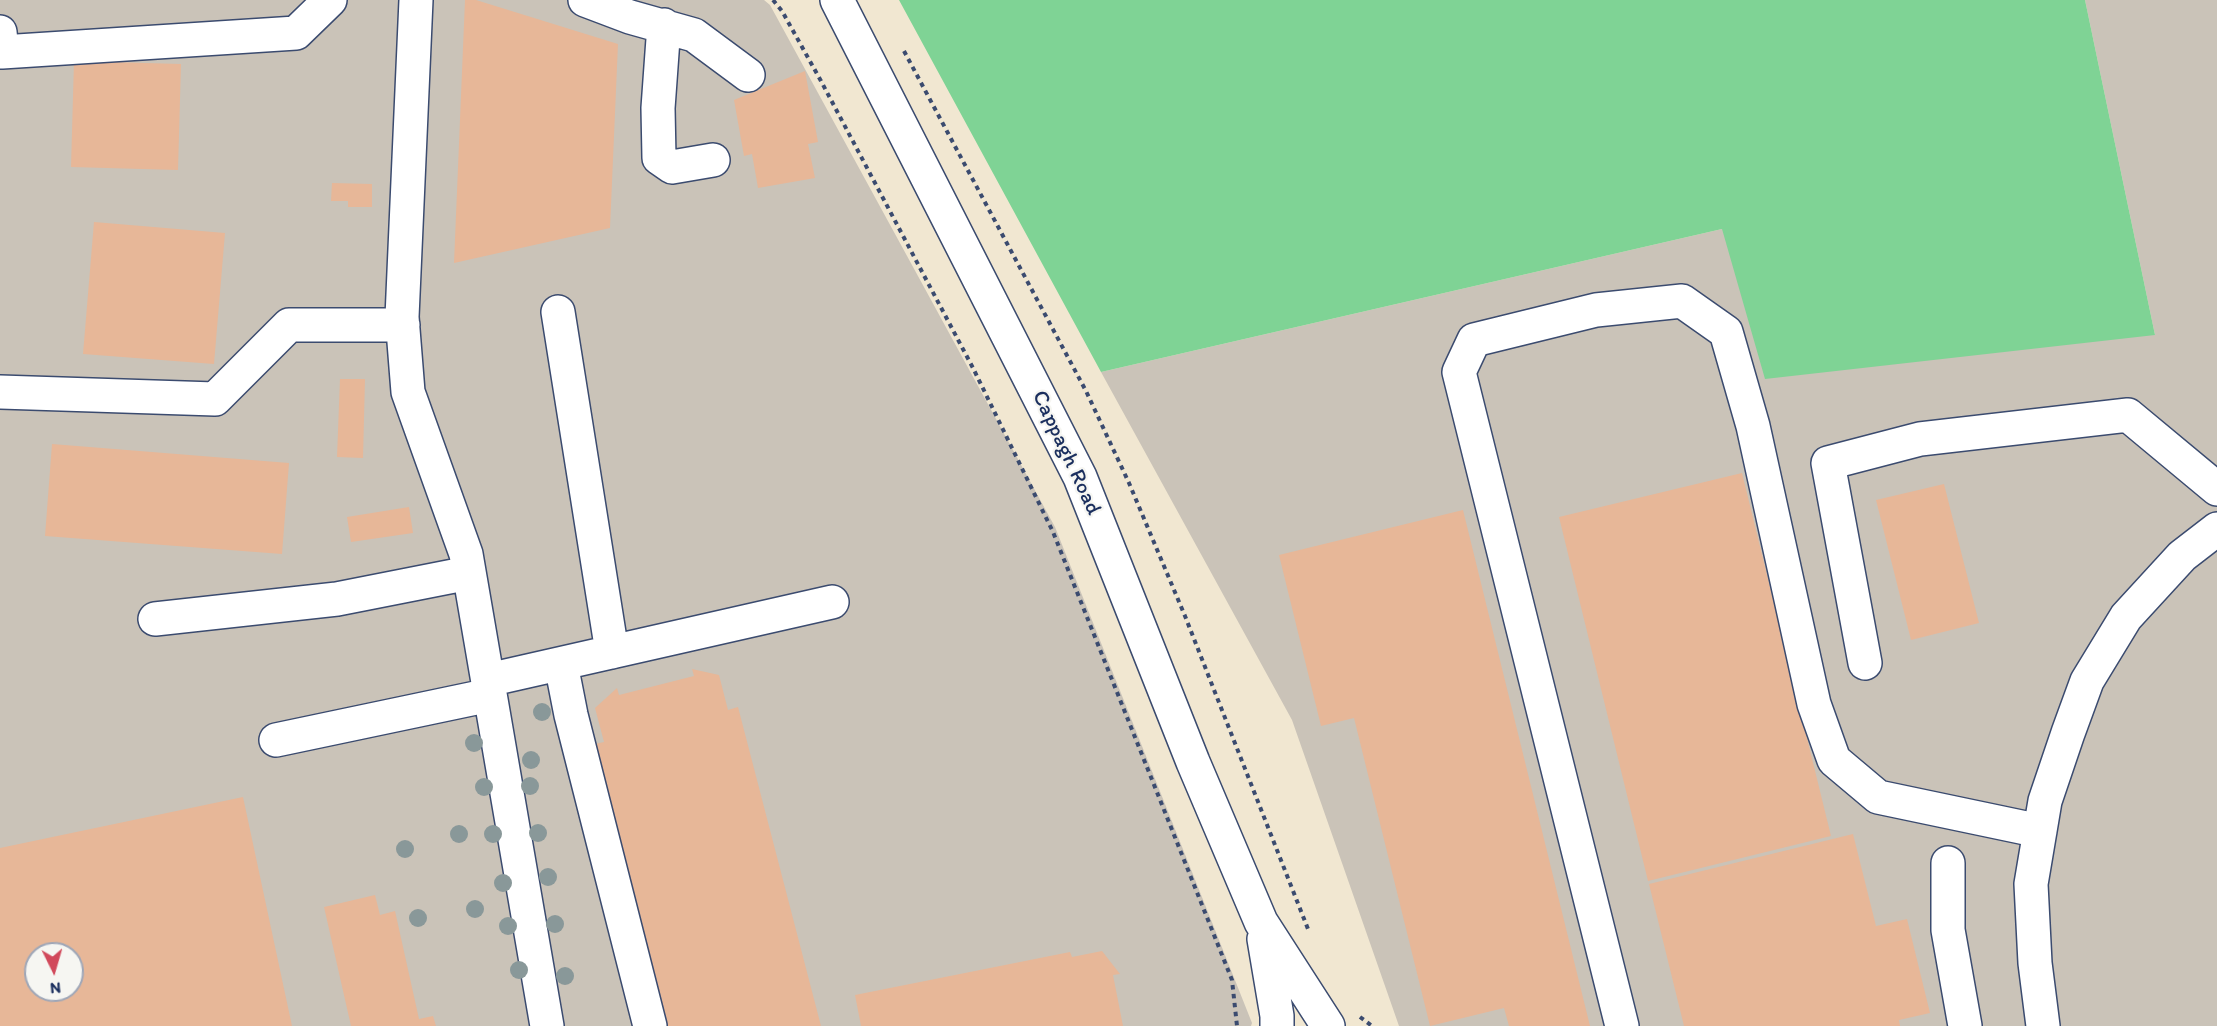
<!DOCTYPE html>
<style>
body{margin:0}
#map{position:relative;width:2217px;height:1026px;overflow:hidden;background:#f1e7d1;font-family:Itim,sans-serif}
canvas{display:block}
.north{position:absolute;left:24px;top:942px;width:60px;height:60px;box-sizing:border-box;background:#f6f6f2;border:2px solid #9ea6b7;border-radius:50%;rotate:175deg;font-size:16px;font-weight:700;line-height:24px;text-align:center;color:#1b2f5e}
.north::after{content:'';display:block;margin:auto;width:21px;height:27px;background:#d1495b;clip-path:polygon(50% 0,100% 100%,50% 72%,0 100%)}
</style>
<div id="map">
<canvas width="2217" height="1026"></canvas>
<div class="north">N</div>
</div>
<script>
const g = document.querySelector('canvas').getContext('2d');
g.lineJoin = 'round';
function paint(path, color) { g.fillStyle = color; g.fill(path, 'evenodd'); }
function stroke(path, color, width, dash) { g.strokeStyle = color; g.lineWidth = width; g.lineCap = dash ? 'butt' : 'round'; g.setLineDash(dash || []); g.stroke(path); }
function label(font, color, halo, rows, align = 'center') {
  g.font = font + ' Itim,sans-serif'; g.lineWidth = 4.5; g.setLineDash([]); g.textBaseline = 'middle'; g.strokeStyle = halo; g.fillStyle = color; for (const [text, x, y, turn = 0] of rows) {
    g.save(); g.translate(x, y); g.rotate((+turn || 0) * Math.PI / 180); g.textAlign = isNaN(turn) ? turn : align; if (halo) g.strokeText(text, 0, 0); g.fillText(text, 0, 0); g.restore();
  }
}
paint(new Path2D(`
 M0,0H764L770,5L1055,527L1252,1023L1251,1026H0ZM36,954H72V990H36Z
 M2085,0H2217V1026H1399L1292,720L1101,372L1722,229L2155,335Z`), '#cac3b8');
paint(new Path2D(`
 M899,0H2085L2155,335L1765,379L1722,229L1101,372Z`), '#7fd395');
paint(new Path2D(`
 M465,0H476L618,44L610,228L454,263Z
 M74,61L181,64L178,170L71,167Z
 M805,71L818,142L808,144L815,178L758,188L752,154L744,156L734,100Z
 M332,183L372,184V207H348V201H331Z
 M94,222L225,233L214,364L83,354Z
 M340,379H365L363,458L337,457Z
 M52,444L289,463L282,554L45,536Z
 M1742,473L1831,836L1648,881L1559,517Z
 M1944,484L1979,623L1911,640L1876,500Z
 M409,507L413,533L351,542L347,517Z
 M1463,510L1590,1026H1509L1504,1008L1430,1026L1354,718L1321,726L1279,555Z
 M692,669L719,675L728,710L738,707L821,1026H668L595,744L604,742L595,708L617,688L619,695L694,676Z
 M243,797L292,1026H0V848ZM36,954H72V990H36Z
 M1853,834L1876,926L1907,919L1930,1013L1899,1020L1900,1026H1684L1649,884Z
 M375,895L380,915L395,911L419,1019L433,1016L436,1026H351L324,907Z
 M1102,951L1120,974L1113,975L1123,1026H861L855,995L1070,952L1072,957Z`), '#e7b798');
const minor = new Path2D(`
 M416,0L402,317L408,392L466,554L547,1026
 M585,0L630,17L694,35L748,75
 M837,0L1080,477L1193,762L1261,922L1328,1026
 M664,25L658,108L659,158L672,167L713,160
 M0,32L2,52L296,33L330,0
 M558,312L612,652
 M0,392L215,399L289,325H403
 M155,619L337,599L469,573
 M1865,663L1828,463L1920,439L2128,415L2217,489
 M561,664L571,715L650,1026
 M488,680L832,602
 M276,740L490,695
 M1948,863V930L1965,1026
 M1264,939L1277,1016V1026
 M1622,1026L1459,372L1474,340L1596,310L1682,301L1726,332L1753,426L1814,704L1834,760L1878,797L2040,831
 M2043,1026L2035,963L2031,884L2045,801L2068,733L2087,681L2126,617L2182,556L2217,529`);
stroke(minor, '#3b4b6f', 36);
stroke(new Path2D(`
 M773,0L782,11L821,81L973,368L1053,532L1232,980L1237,1026
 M904,51L1086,391L1129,483L1185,616L1308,929
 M1360,1017L1372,1026`), '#3b4b6f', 4, [4.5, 4.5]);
stroke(minor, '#fff', 33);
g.fillStyle = '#899899';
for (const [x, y] of [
 [542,712],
 [474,743],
 [531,760],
 [530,786],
 [484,787],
 [538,833],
 [459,834],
 [493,834],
 [405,849],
 [548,877],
 [503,883],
 [475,909],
 [418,918],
 [555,924],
 [508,926],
 [519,970],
 [565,976]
]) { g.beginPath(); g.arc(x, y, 9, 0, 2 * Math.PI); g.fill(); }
label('22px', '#1b2f5e', '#f6f6f2', [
 ["Cappagh Road",1066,453,65]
]);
</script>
